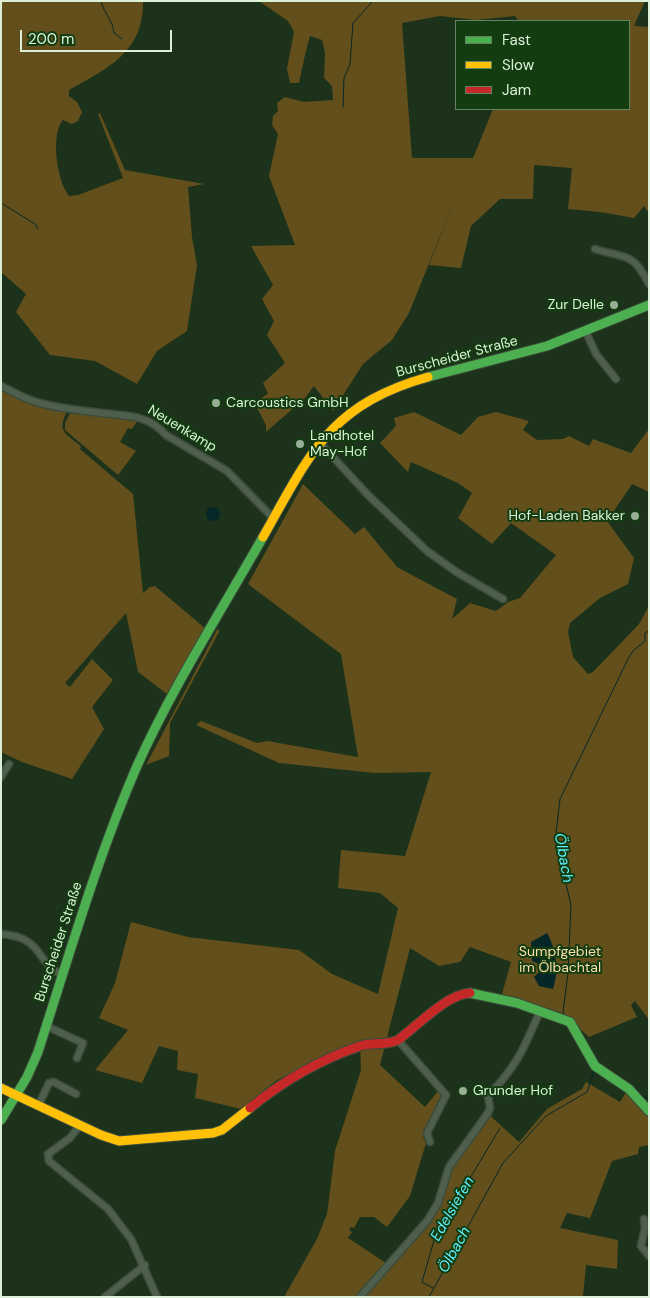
<!DOCTYPE html>
<meta charset="utf-8">
<style>
body{margin:0}
#map{position:relative;width:650px;height:1298px;overflow:hidden;background:#1c321b;font-family:"DM Sans",sans-serif}
canvas{display:block}
.frame{position:absolute;inset:0;border:2px solid #daf1d8;pointer-events:none}
.legend{position:absolute;left:455px;top:20px;width:175px;height:90px;box-sizing:border-box;background:#133c11;border:1px solid #638461;margin:0;padding:6px 9px;list-style:none;font-size:15px;color:#daf1d8}
.legend li{display:flex;align-items:center;gap:10px;height:25px}
.legend b{width:25px;border:1px solid #638461}
.scale{position:absolute;left:20px;top:30px;width:152px;height:22px;box-sizing:border-box;border:2px solid #daf1d8;border-top:0;padding-left:6px;font-size:15px;line-height:18px;white-space:nowrap;color:#daf1d8;-webkit-text-stroke:4px #133c11;paint-order:stroke}
</style>
<div id="map">
<canvas width="650" height="1298"></canvas>
<div class="frame"></div>
<ul class="legend">
<li><b style="height:6px;background:#4caf50"></b>Fast</li>
<li><b style="height:6px;background:#ffc107"></b>Slow</li>
<li><b style="height:6px;background:#c62828"></b>Jam</li>
</ul>
<div class="scale">200 m</div>
</div>
<script>
const g = document.querySelector('canvas').getContext('2d');
g.lineJoin = 'round';
function paint(path, color) { g.fillStyle = color; g.fill(path, 'evenodd'); }
function stroke(path, color, width, dash) { g.strokeStyle = color; g.lineWidth = width; g.lineCap = dash ? 'butt' : 'round'; g.setLineDash(dash || []); g.stroke(path); }
function label(font, color, halo, rows, align = 'center') {
  g.font = font + ' "DM Sans",sans-serif'; g.lineWidth = 4; g.setLineDash([]); g.textBaseline = 'middle'; g.strokeStyle = halo; g.fillStyle = color; for (const [text, x, y, turn = 0] of rows) {
    g.save(); g.translate(x, y); g.rotate((+turn || 0) * Math.PI / 180); g.textAlign = isNaN(turn) ? turn : align; if (halo) g.strokeText(text, 0, 0); g.fillText(text, 0, 0); g.restore();
  }
}
paint(new Path2D(`
 M1,1H143C144,52 108,68 69,90V96L77,102L82,112L78,121L72,124L63,120C50,135 57,181 69,196L78,195L123,178L98,114L100,113L125,170L204,184L188,187L192,237L197,265L187,331L157,351L137,384L95,361L50,355L16,312L26,294L1,272Z
 M259,1H645L634,26L649,27V213L644,206L634,218L600,212L568,209L572,168L534,165L533,199H500L471,226L461,268L429,265L455,199L409,313L392,340L363,364L333,411L314,386L305,398L266,432V425L255,404L268,393L263,383L285,363L267,335L274,321L262,299L273,285L251,246L295,245L269,176L278,134L272,125L273,116L278,111L277,103L285,97L304,102L333,100L332,86L324,78L325,53L322,40L310,36C305,52 303,66 299,83H290L287,69L294,32L288,21ZM440,16L476,20L515,16L519,21H629V109H493L473,158H412L402,23Z
 M1,390L26,402L67,411C57,432 65,433 81,446L80,449L133,494L143,593L150,587L155,586L206,629L167,694L138,672L126,613L65,683L70,687L92,659L113,680L92,707L104,729L72,779L22,762L1,752Z
 M71,412C92,416 121,413 139,419L132,429L128,428L120,442L136,451L118,475L65,430V423Z
 M414,412L461,435L478,417L496,412L529,421L523,430L537,440L563,439L569,436L589,446L593,439L631,453L649,429V492L632,484L607,521L634,558L628,584L600,598L570,623L568,632L573,657L588,674L593,672L639,624L649,606V1020L635,1001L631,1005L637,1017L589,1037L562,1013L502,994L511,962L470,947L460,962L439,966L410,948L380,1065L425,1107L438,1091L443,1095L423,1137L426,1143L410,1196L387,1227L374,1217H360L354,1228L351,1227L349,1230L352,1232L348,1238L386,1263L413,1235L436,1203L445,1171L486,1112L519,1142L547,1109L582,1089L586,1082L620,1102L627,1091L649,1116V1145L639,1147L638,1154L612,1161L590,1218L567,1213L560,1228L618,1240L617,1269L586,1265L583,1297H284L317,1239L327,1214L335,1151L361,1070L360,1042L353,1043L277,1080L241,1109L195,1098L198,1074L177,1070L178,1051L159,1046L142,1083L95,1070L128,1030L99,1018L115,983L131,922L188,937L299,950L332,974L378,994L398,908L380,893L338,888L341,850L405,856L431,772L375,773L279,763L196,725L201,721L257,743L267,741L358,757L341,654L248,584L303,484L355,534L364,527L397,567L457,599L452,619L470,603L496,611L508,602L520,598L556,555L511,523L492,544L458,518L472,493L458,483L411,462L408,472L380,443L396,426L394,418Z
 M218,628L219,632L170,723L169,756L146,765Z`), '#634f1c');
paint(new Path2D(`
 M206 514a7 7 0 1 1 14 0a7 7 0 1 1-14 0Z
 M547,933C557,950 559,971 553,989L539,986L534,977L539,972V964L532,961L531,942Z`), '#062727');
stroke(new Path2D(`
 M101,1C104,14 113,20 114,33L122,39
 M343,107L344,78L350,64L353,23L373,1
 M1,203L35,224L38,229
 M565,1015L563,1012L568,973L571,905L559,855L556,833L560,799L628,659L633,651L645,641V633L649,631
 M579,1028L594,1055
 M622,1079L632,1085L645,1098L649,1097
 M433,1288L422,1282L435,1237L500,1128
 M429,1297L503,1163L546,1116L587,1092L594,1071`), '#062727', 1);
const street = new Path2D(`
 M595,249C626,259 632,251 649,284
 M586,332L596,354L616,379
 M1,386C17,394 31,402 48,405C66,409 84,411 102,413C127,416 147,414 166,435L227,471L273,518
 M320,443L368,495L427,551L458,573L503,599
 M1,777L9,764
 M1,934C45,937 36,965 62,974
 M46,1026L83,1043L77,1058
 M398,1040L446,1095L427,1133L430,1142
 M39,1104L49,1083L54,1082L76,1094
 M80,1125L70,1138L48,1154L49,1161L108,1209L131,1239L157,1297
 M644,1219L645,1227L641,1246L649,1256
 M105,1297L145,1265
 M360,1297L427,1221L438,1203L449,1167L488,1113L490,1108L488,1096C517,1066 524,1048 540,1011`);
const fast = new Path2D(`
 M428,377L547,346L649,305
 M470,993L517,1003L570,1022L595,1066L629,1089L649,1111
 M1,1120L27,1077L38,1052C69,956 97,858 137,766C173,686 220,613 263,537`);
const slow = new Path2D(`
 M263,537C310,454 329,405 428,377
 M1,1088L101,1135L119,1141L213,1133L222,1130L250,1108`);
const jam = new Path2D(`
 M250,1108C283,1081 319,1060 360,1046C373,1042 386,1046 398,1040C417,1026 447,994 470,993`);
stroke(street, '#3b4c3a', 9);
stroke(fast, '#3b4c3a', 11);
stroke(slow, '#3b4c3a', 11);
stroke(jam, '#3b4c3a', 11);
stroke(street, '#4e5f4d', 6);
stroke(fast, '#4caf50', 9);
stroke(slow, '#ffc107', 9);
stroke(jam, '#c62828', 9);
for (const [x, y, r, color] of [
 [614,305,5,"#98ae96"],
 [216,403,5,"#98ae96"],
 [300,444,5,"#98ae96"],
 [635,516,5,"#98ae96"],
 [463,1091,5,"#98ae96"]
]) { const dot = new Path2D(); dot.arc(x, y, r, 0, 2 * Math.PI); g.fillStyle = color; g.fill(dot); stroke(dot, '#133c11', 2); }
label('14px', '#daf1d8', '#133c11', [
 ["Zur Delle",604,305,"right"],
 ["Carcoustics GmbH",226,403],
 ["Landhotel",310,436],
 ["May-Hof",310,452],
 ["Hof-Laden Bakker",625,516,"right"],
 ["Grunder Hof",473,1091]
], 'left');
label('14px', '#daf1d8', '#133c11', [
 ["Burscheider Straße",457,357,-15],
 ["Neuenkamp",182,429,31],
 ["Burscheider Straße",59,942,-72]
]);
label('14px', '#fadea9', '#133c11', [
 ["Sumpfgebiet",560,952],
 ["im Ölbachtal",560,968]
]);
label('italic 15px', '#5ef0fc', '#133c11', [
 ["Ölbach",563,858,80],
 ["Edelsiefen",453,1209,-60],
 ["Ölbach",455,1250,-61]
]);
</script>
